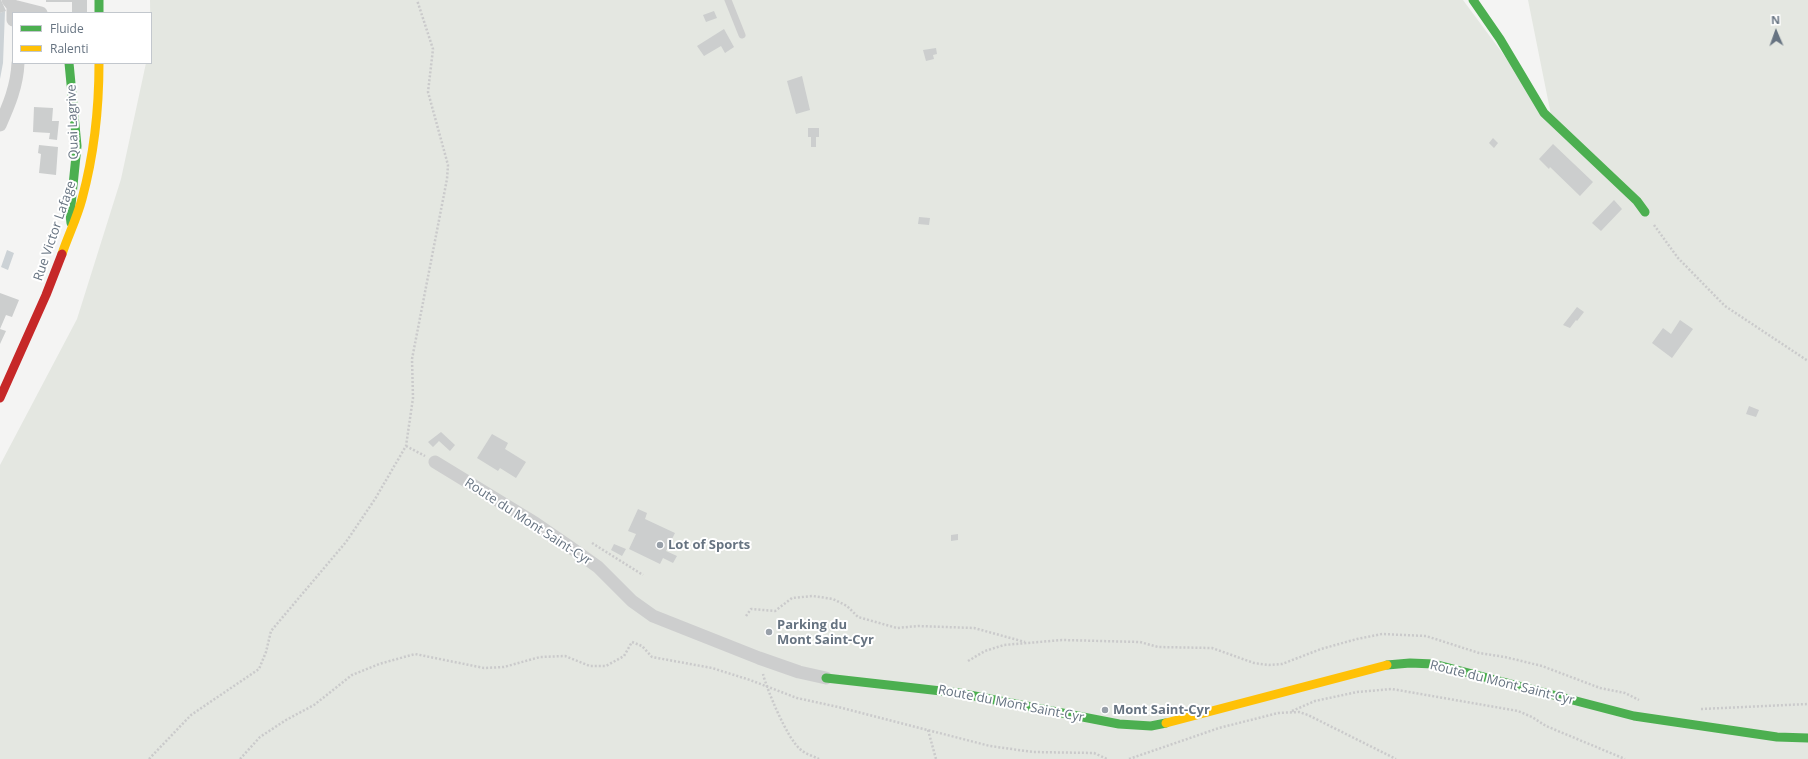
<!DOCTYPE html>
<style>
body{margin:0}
#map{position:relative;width:1808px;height:759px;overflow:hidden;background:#f4f4f3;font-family:"Open Sans",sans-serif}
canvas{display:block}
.legend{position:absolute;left:12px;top:12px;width:140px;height:52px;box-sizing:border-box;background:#fff;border:1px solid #c2c7cd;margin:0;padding:5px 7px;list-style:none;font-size:12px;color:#667381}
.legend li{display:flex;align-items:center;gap:8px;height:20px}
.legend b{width:20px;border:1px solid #c2c7cd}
.north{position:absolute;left:1756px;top:12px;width:40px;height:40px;-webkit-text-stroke:3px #fff;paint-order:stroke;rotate:358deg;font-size:11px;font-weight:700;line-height:16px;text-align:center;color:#667381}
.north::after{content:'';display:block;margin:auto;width:14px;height:18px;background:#667381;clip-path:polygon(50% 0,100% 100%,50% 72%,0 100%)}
</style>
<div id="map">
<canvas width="1808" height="759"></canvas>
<ul class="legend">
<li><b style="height:5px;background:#4caf50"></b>Fluide</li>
<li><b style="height:5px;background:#ffc107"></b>Ralenti</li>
</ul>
<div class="north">N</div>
</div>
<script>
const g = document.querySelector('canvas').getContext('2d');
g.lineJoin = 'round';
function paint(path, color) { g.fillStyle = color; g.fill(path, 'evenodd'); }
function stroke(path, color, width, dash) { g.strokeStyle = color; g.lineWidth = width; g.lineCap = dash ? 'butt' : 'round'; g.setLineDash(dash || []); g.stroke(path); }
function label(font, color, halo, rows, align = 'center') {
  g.font = font + ' "Open Sans",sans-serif'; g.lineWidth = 4; g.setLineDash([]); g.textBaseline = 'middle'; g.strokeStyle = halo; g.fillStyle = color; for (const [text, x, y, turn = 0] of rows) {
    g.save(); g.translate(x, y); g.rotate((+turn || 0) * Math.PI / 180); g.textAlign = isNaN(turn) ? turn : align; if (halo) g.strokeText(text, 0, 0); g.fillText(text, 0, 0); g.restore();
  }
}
paint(new Path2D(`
 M150,0H1463L1552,120L1528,0H1808V759H0V465L77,319L121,179L146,63H151Z`), '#e4e7e1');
paint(new Path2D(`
 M5,11L3,63L0,79V13Z
 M7,250L14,253L8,270L1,267Z`), '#ccd2d6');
paint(new Path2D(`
 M0,0H1L6,11L0,13Z
 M46,0H87V13H72V2H46Z
 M714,11L717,18L706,22L703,15Z
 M724,29L734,47L725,53L721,46L704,56L697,46Z
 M936,48L937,54L933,55L934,59L926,61L923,50Z
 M802,76L810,110L796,114L787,81Z
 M34,107L53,108L52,121H59L57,140L49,139L50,133L33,132Z
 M808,128H819V137H816V147H811V137H808Z
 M1493,138L1498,143L1494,148L1489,143Z
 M1553,144L1593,182L1580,196L1550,167L1549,169L1539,159Z
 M39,145L58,147L56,175L39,173L41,154L38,153Z
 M1614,200L1622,209L1601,231L1592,223Z
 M919,217L930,218L929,225L918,224Z
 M0,293L19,300L12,317L6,315L0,329L6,331L0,344Z
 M1577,307L1584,312L1577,321L1576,320L1570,328L1563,325Z
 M1680,320L1693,329L1672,358L1652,343L1663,328L1671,334Z
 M1749,406L1759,410L1756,417L1746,414Z
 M441,432L455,445L450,451L439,441L433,447L428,442Z
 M492,434L508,443L505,449L526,462L516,478L500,468L498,471L477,458Z
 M638,509L647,513L645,519L675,533L666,551L677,556L673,563L663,558L660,564L629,549L636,534L628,531Z
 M958,534V540L951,541V535Z
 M614,544L626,549L622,556L611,550Z`), '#cccece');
stroke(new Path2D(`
 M1654,225L1678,258L1725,306L1808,361
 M406,446L425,456
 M592,543L643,575
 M746,616L751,609L775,611L792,598L813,596L833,599L847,606L858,617L897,628L918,626L974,628L1025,642
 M968,661L985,651L1004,645L1062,640L1140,642L1158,647L1212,648L1254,663L1269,665L1282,664L1321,649L1357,639L1382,634L1426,636L1479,653L1505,657L1542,666L1600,688L1625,693L1639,700
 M763,674C767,690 787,738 800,749C805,754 813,756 819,759
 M1701,709L1808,704
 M1292,711L1315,701L1357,692L1392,689L1518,711L1532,717L1546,726L1625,759
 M928,730L936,759
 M149,759L191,715L259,669L266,652L271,631L346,542L375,499L406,446L413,398L412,359L447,179L448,165L428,92L433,49L417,0
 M240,759L260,737L286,720L314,705L352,675L379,664L415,654L484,668L504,667L540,657L565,656L590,666H606L624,656L632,642L642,646L652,657L712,668L750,680L797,698L838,707L990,746L1033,752L1094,753L1107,759
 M1129,759L1219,728L1278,713L1299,712L1308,715L1396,759`), '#cacacb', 2.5, [2, 2]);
stroke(new Path2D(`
 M728,0L742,35`), '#cdcece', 7);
stroke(new Path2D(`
 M8,0L13,6L41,13
 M13,6V20
 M0,125C9,105 17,86 18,63
 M435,462L535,523L570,547L598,567L632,601L653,616L759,658L799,672L826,678`), '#cdcece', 13);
stroke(new Path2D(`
 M99,0V13
 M1473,0L1500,39L1544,113L1637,201L1645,212
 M69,63L77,146L70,215L71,223
 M1387,665L1410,663L1434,664L1634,716L1777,737L1808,738
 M826,678L959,693L1119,724L1151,726L1166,723`), '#4caf50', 9);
stroke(new Path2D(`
 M62,254C68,236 77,218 82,199C94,155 99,109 99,63
 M1166,723L1387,665`), '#ffc107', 9);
stroke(new Path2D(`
 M0,398L46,295L62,254`), '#c62828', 9);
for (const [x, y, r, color] of [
 [660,545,4,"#98a0a9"],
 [769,632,4,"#98a0a9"],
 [1105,710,4,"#98a0a9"]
]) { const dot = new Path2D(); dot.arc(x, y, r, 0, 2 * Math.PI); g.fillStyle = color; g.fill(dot); stroke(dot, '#fff', 1.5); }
label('13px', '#667381', '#fff', [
 ["Quai Lagrive",73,122,-92],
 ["Rue Victor Lafage",55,231,-71],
 ["Route du Mont Saint-Cyr",528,522,33],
 ["Route du Mont Saint-Cyr",1502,683,14],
 ["Route du Mont Saint-Cyr",1011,704,11]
]);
label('bold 13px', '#667381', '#fff', [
 ["Lot of Sports",668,545],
 ["Parking du",777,625],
 ["Mont Saint-Cyr",777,640],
 ["Mont Saint-Cyr",1113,710]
], 'left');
</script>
